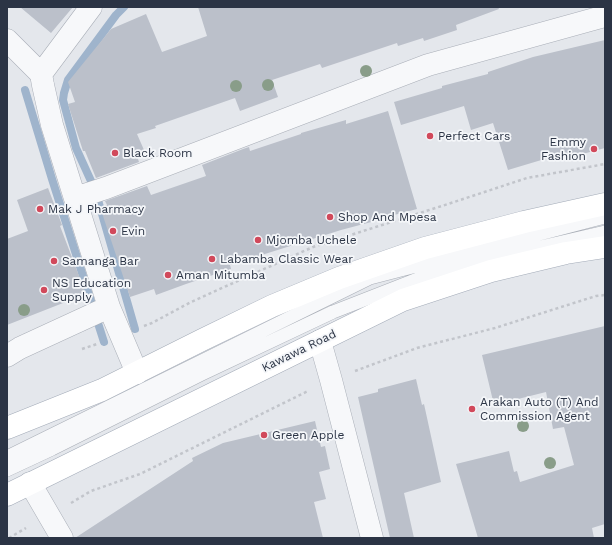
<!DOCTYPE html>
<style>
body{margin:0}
#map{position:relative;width:612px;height:545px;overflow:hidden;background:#e4e7ec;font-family:"Work Sans",sans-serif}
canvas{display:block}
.frame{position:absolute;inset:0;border:8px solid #2b3445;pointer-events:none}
</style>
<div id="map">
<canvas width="612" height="545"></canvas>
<div class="frame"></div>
</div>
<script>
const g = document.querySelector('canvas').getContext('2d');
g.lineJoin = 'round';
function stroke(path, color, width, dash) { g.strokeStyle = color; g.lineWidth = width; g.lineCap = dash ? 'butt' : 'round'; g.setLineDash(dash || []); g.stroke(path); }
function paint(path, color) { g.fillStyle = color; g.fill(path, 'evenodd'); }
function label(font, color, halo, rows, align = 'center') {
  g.font = font + ' "Work Sans",sans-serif'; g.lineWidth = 3.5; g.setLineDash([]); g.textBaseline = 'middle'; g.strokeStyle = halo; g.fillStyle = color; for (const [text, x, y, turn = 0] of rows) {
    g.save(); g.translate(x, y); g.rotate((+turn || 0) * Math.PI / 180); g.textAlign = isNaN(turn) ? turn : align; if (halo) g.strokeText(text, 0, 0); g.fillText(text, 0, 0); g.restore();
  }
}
stroke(new Path2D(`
 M25,90L52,179L104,342
 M91,181L76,148L63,100L64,93L68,80L116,15L124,7
 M98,200L135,329`), '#9fb4cc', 8);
paint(new Path2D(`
 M20,7H73L51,33Z
 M198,7H498L499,9L456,25L457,30L424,41L423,38L398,46L397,43L322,68L320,64L272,80L278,97L240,111L235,98L155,126L156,128L137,134L144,150L136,153L139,162L96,178L85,151H83L68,104L75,102L68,82L111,29L146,14L162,52L207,36Z
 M605,40V148L560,160L558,155L508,170L493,123L471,130L464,106L401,125L394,102L442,88V86L488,74V72L533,57Z
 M388,111L417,209L375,220V221L341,230L230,265L231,269L186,284L156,295L154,289L130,297L100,207L107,205L105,201L147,186L151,195L206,176L202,165L243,149L249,147L250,151L301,134V133L346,120V124Z
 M48,188L62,225L60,226L86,294L7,325V239L28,231L17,200Z
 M605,326V524L592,528L594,538H478L456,464L509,451L514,472L517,471L520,482L574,465L564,427L553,429L546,392L494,405L482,355Z
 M416,379L422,405L424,404L441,482L404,493L414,538H390L358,397L378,392V389Z
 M315,421L321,447L325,446L330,469L319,472L326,499L314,502L323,538H75L193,461L192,458L223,443Z`), '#bbc0ca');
const service = new Path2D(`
 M7,457L370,278L605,217
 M7,470L52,449L202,374L333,312L438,271L605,232`);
const minor = new Path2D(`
 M91,7L41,74L43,85L52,125L109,307L137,373
 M7,40L41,74
 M75,198L106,188L428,65L605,16
 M320,341L331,380L372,538
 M7,356L20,348L109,307
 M30,483L62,538`);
const primary = new Path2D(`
 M7,428L102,390L202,340L272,306L339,278L425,248L524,222L605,204
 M7,495L403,300L491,271L566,253L605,247`);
stroke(service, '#a9aeb7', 14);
stroke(minor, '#a9aeb7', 23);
stroke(primary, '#a3abb8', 23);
stroke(new Path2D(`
 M144,326L152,323L191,302L313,247L448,204L527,178L605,164
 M82,349L97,344
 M355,371L417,348L495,328L596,296L605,295
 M71,503L91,491L140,474L308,391
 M9,538L26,528`), '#c2c5cb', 2.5, [3, 3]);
stroke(service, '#f7f8fa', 13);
stroke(minor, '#f7f8fa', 22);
stroke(primary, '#fff', 22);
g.fillStyle = '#899d89';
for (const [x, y] of [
 [366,71],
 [268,85],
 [236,86],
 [24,310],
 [523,426],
 [550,463]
]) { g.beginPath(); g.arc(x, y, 6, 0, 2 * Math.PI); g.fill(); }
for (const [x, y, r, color] of [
 [430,136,4,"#d1495b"],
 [594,149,4,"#d1495b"],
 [115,153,4,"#d1495b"],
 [40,209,4,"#d1495b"],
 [330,217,4,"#d1495b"],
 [113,231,4,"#d1495b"],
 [258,240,4,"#d1495b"],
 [212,259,4,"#d1495b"],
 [54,261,4,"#d1495b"],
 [168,275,4,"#d1495b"],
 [44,290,4,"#d1495b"],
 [472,409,4,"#d1495b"],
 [264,435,4,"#d1495b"]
]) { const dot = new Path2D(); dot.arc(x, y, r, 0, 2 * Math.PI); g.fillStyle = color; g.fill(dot); stroke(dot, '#f4f6f9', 1.5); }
label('12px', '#2b3445', '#f4f6f9', [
 ["Perfect Cars",438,136],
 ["Emmy",586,142,"right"],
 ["Fashion",586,156,"right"],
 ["Black Room",123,153],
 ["Mak J Pharmacy",48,209],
 ["Shop And Mpesa",338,217],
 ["Evin",121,231],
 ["Mjomba Uchele",266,240],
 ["Labamba Classic Wear",220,259],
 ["Samanga Bar",62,261],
 ["Aman Mitumba",176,275],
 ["NS Education",52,283],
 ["Supply",52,297],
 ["Arakan Auto (T) And",480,402],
 ["Commission Agent",480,416],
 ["Green Apple",272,435]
], 'left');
label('12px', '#2b3445', '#f4f6f9', [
 ["Kawawa Road",299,351,-26]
]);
</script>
